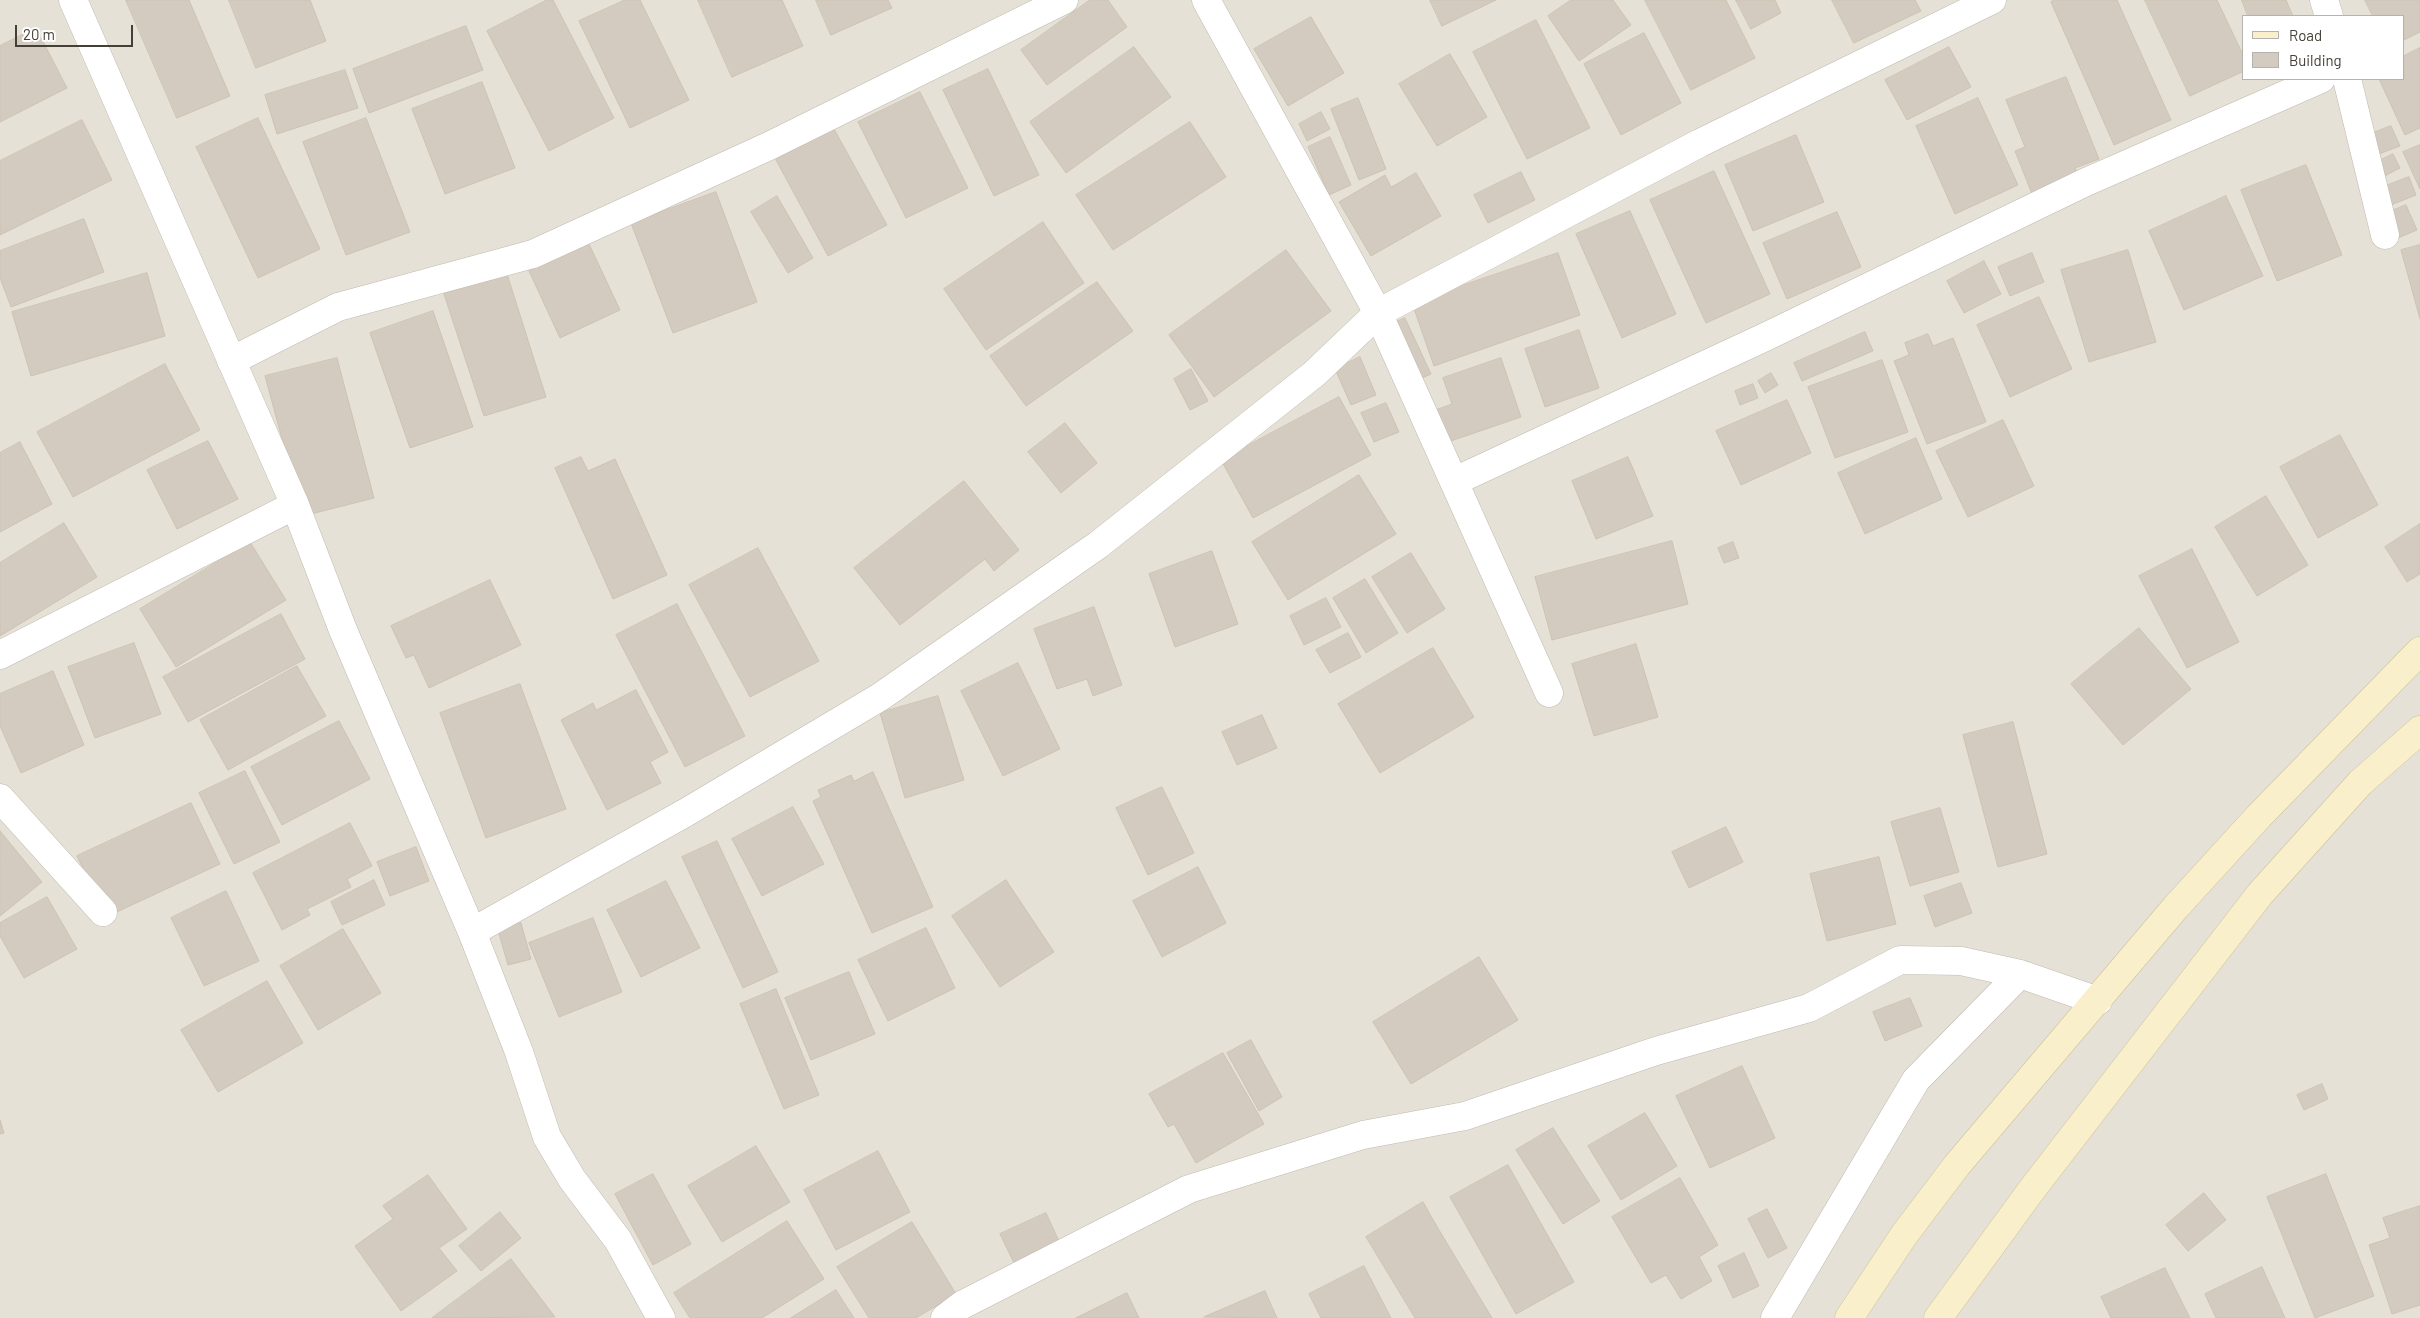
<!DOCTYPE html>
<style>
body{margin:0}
#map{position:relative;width:2420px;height:1318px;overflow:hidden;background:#f2f0e8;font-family:Barlow,sans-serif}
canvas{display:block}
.legend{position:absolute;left:2242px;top:15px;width:162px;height:65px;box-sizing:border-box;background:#fff;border:1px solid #b5b3af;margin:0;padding:6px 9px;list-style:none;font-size:15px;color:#454037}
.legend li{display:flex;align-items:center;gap:10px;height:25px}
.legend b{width:25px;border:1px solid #b5b3af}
.scale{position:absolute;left:15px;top:25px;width:118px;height:22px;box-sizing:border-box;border:2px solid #454037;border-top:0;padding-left:6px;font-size:15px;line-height:18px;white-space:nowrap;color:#454037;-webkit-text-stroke:4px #fff;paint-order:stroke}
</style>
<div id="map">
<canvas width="2420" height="1318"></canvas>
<ul class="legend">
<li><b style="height:6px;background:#faefcb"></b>Road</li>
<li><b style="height:14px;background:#d3cbbf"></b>Building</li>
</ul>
<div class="scale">20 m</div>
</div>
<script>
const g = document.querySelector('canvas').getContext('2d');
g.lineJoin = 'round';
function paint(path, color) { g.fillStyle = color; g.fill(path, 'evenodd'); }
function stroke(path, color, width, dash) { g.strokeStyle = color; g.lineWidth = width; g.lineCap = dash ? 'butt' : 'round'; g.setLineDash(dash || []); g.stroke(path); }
paint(new Path2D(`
 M0,0H2420V1318H0ZM2244,16H2404V79H2244Z`), '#e6e1d7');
const building = new Path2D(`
 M126,0H189L230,96L177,118Z
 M229,0H310L326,41L256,68Z
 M547,0H553L614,118L549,151L487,31Z
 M625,0H640L689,100L630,128L579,21Z
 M698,0H782L803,46L732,77Z
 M816,0H888L892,8L831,35Z
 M1090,0H1108L1127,27L1047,85L1021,50Z
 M1430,0H1496L1442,26Z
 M1571,0H1613L1631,25L1579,61L1548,16Z
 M1645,0H1726L1755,58L1691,90Z
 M1736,0H1775L1781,13L1751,29Z
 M1832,0H1915L1921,11L1854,43Z
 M2055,0H2117L2171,120L2114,145L2051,2Z
 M2145,0H2217L2244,57V71L2190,96Z
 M2242,0H2286L2293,16H2248Z
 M2365,0H2420V32L2404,40V16H2373Z
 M1311,17L1344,73L1288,106L1254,49Z
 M1536,20L1590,128L1527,159L1473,52Z
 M466,26L483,70L369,113L353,69Z
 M36,28L67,88L0,122V46Z
 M1644,33L1681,103L1621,135L1584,64Z
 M1134,47L1171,97L1066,173L1030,122Z
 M1949,47L1971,87L1907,120L1885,80Z
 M2420,48V128L2405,135L2379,79H2404V56Z
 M1450,54L1487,117L1437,146L1399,84Z
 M988,69L1039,175L994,196L943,90Z
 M345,70L358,108L277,134L265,95Z
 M2066,77L2099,159L2075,168L2078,175L2032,194L2015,151L2025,147L2006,100Z
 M482,82L515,168L445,194L412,109Z
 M920,92L968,188L906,218L858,122Z
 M1358,98L1386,169L1359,180L1331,109Z
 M1978,98L2018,185L1955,214L1916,126Z
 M1321,112L1330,129L1307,141L1299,124Z
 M258,118L320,249L258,278L196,147Z
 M366,118L410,232L346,255L303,142Z
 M82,120L112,180L0,235V161Z
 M1190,122L1226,177L1113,250L1076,195Z
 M2391,126L2400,146L2371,157L2363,137Z
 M834,129L887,225L828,256L776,160Z
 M1796,135L1824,202L1753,231L1725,165Z
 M1330,137L1351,185L1329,195L1308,147Z
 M2420,145V189L2403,152Z
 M2393,154L2400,168L2377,180L2370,166Z
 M2306,165L2342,255L2277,281L2241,190Z
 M1714,171L1770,294L1706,323L1650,200Z
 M1521,172L1535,200L1488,223L1474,195Z
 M1416,173L1441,216L1371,256L1339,202L1385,175L1391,187Z
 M2409,177L2416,195L2391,205L2383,187Z
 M716,192L757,302L673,333L631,223Z
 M777,196L813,258L788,273L751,212Z
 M2226,196L2263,276L2184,310L2149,231Z
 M2406,205L2417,230L2398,238L2387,213Z
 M1630,211L1676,314L1622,338L1576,234Z
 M1837,212L1861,267L1787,299L1763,243Z
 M84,219L104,272L11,307L0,278V251Z
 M1043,222L1084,283L986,350L944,289Z
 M589,244L620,310L560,338L529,271Z
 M2420,245V319L2401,250Z
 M1286,250L1331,311L1214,397L1169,335Z
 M2128,250L2156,342L2089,362L2061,270Z
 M1558,253L1580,315L1434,366L1412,303Z
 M2032,253L2044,282L2010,296L1998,267Z
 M1984,261L2001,294L1964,313L1947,281Z
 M147,273L165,336L31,376L12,312Z
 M507,274L546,397L484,416L444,294Z
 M1097,282L1133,331L1026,406L990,356Z
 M2039,297L2072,369L2010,397L1977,325Z
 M433,311L473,427L410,448L370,333Z
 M1405,318L1431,374L1413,382L1388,326Z
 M1579,330L1599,388L1545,407L1525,349Z
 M1865,332L1873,351L1802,381L1794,363Z
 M1928,334L1933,346L1953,338L1986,422L1927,444L1894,361L1909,355L1905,343Z
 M1360,357L1376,395L1351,405L1335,369Z
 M337,358L374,498L303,516L265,376Z
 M1501,358L1521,417L1442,444L1430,412L1452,404L1443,378Z
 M1882,360L1908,432L1835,458L1808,387Z
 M165,364L200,430L73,497L37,432Z
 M1191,369L1208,401L1190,410L1174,379Z
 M1771,373L1778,385L1765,393L1758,381Z
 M1753,384L1758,398L1740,405L1735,391Z
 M1339,397L1371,455L1253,518L1221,460Z
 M1787,400L1811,453L1741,485L1716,431Z
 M1386,403L1399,432L1374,442L1361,413Z
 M2003,420L2034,486L1968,517L1936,451Z
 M1065,423L1097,463L1061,493L1028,452Z
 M2340,435L2378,505L2318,538L2280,467Z
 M1916,438L1942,499L1865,534L1838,473Z
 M208,441L238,499L177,529L147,470Z
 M20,442L52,504L0,532V453Z
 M581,457L588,471L615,459L667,575L613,599L555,468Z
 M1628,457L1653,516L1596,539L1572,481Z
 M1359,475L1396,534L1288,600L1252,542Z
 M964,481L1019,550L994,571L985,559L900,625L854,568Z
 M2266,496L2308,565L2257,596L2215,527Z
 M64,523L97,577L0,636V563Z
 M2420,524V574L2407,582L2385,547Z
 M1672,541L1688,604L1552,640L1535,577Z
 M250,542L286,600L176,667L140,609Z
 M1733,542L1739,558L1724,563L1718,548Z
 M758,548L819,661L750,697L689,585Z
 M2192,549L2239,642L2187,668L2139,576Z
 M1212,551L1238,624L1175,647L1149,574Z
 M1411,553L1445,609L1407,633L1372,577Z
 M1365,579L1398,633L1366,653L1333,598Z
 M490,580L521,645L429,688L414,655L406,658L391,626Z
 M1326,598L1341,627L1304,645L1290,616Z
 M677,604L745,736L685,767L616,635Z
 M1094,607L1122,685L1093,696L1087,679L1057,689L1034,629Z
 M281,614L305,659L188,722L163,677Z
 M2139,628L2191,689L2123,745L2071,684Z
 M1348,633L1361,657L1330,673L1316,650Z
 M134,643L161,714L95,738L68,667Z
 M1636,644L1658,717L1594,736L1572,664Z
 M1433,648L1474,717L1380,773L1338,704Z
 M1018,663L1060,749L1003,776L961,691Z
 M297,666L326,716L228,770L200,720Z
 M53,671L84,745L21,773L0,726V694Z
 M520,684L566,809L486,838L440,713Z
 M636,690L668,752L650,762L661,783L607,810L561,720L593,703L596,710Z
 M938,696L964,780L905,798L880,713Z
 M1262,715L1277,748L1237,765L1222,732Z
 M339,721L370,779L282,825L251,767Z
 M2013,722L2047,854L1998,867L1963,735Z
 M245,771L280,842L234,864L199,793Z
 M873,772L933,907L872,933L813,801L821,797L818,790L851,775L854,781Z
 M1162,787L1194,853L1148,875L1116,808Z
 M191,803L220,864L106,917L77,856Z
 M793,807L824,864L762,896L732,839Z
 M1940,808L1959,872L1910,886L1891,822Z
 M350,823L372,866L347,879L351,887L307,909L310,915L282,930L253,873Z
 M1726,827L1743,862L1689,888L1672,852Z
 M0,831L42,882L0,916Z
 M717,841L778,972L743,988L682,857Z
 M416,847L429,881L390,896L377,862Z
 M1879,857L1896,924L1827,941L1810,874Z
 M1198,867L1226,923L1162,957L1133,901Z
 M374,880L385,905L342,925L331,902Z
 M1006,880L1054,952L1000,987L952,916Z
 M666,881L700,948L641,977L607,910Z
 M1961,883L1972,913L1935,927L1924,896Z
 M226,891L259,961L204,986L171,918Z
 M47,897L77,949L24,978L0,936V923Z
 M593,918L622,992L559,1017L529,943Z
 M521,923L531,959L508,965L498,930Z
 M926,928L955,988L888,1021L858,960Z
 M343,929L381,993L318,1030L280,966Z
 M1479,957L1518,1020L1411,1084L1373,1022Z
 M849,972L875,1034L811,1060L785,998Z
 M267,981L303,1043L218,1092L181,1030Z
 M776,989L819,1095L784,1109L740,1004Z
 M1910,998L1922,1026L1885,1041L1873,1012Z
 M1251,1040L1282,1097L1259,1111L1227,1053Z
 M1223,1053L1264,1124L1196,1163L1174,1124L1168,1127L1149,1094Z
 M1742,1066L1775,1138L1710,1168L1676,1096Z
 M2322,1084L2328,1099L2304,1110L2297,1095Z
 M1645,1113L1677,1166L1621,1200L1588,1146Z
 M0,1120L4,1133L0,1134Z
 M1553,1128L1600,1201L1563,1224L1516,1150Z
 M756,1146L790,1202L722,1242L688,1186Z
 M878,1151L910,1212L836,1250L804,1190Z
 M1508,1165L1574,1282L1516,1314L1450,1197Z
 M653,1174L691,1244L653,1265L615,1194Z
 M2326,1174L2374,1296L2315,1318L2267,1197Z
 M428,1175L467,1229L439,1248L457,1271L401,1311L355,1246L393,1219L383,1206Z
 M1680,1178L1718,1245L1699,1257L1712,1281L1681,1299L1666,1275L1651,1283L1612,1217Z
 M2204,1193L2226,1220L2188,1251L2166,1225Z
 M1423,1202L1439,1230L1492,1318H1415L1366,1237Z
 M2420,1206V1305L2392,1314L2369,1245L2390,1238L2383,1218Z
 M1767,1209L1787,1248L1768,1258L1748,1219Z
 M500,1212L521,1238L481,1271L459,1246Z
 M1046,1213L1062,1248L1017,1269L1000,1234Z
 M787,1221L824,1279L762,1318H690L674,1293Z
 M912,1222L956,1294L916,1318H869L837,1267Z
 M1744,1253L1759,1286L1733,1298L1718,1266Z
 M511,1259L555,1317L432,1318Z
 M1364,1266L1391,1318H1321L1309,1294Z
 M2262,1267L2285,1318H2216L2205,1294Z
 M2165,1268L2190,1318H2111L2101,1297Z
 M836,1290L854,1318H791Z
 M1265,1291L1277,1318L1204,1317Z
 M1127,1293L1139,1318H1076Z`);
paint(building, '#d3cbbf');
stroke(building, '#cdc3b2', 1);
const minor = new Path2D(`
 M73,0L295,505L343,630L472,932L519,1052L547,1137L572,1179L618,1240L661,1318
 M1206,0L1378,313L1549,693
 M2324,0L2329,16
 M2347,79L2385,235
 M231,361L338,307L533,254L769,146L1064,0
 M1455,481L1763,338L2086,182L2321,79
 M0,655L295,505
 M0,798L103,912
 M472,932L685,813L880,697L1098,545L1314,374L1378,313L1700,143L1992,0
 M945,1318L962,1305L1189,1189L1363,1135L1465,1116L1656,1051L1809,1008L1900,960L1961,961L2020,974L2098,1001
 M1775,1318L1916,1080L2020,974`);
const secondary = new Path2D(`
 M1849,1318L1904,1235L1957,1165L2175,908L2259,816L2420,651
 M1938,1318L2033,1188L2260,894L2360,783L2420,730`);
stroke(minor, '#c0baae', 29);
stroke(secondary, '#cec29c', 29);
stroke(minor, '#fff', 28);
stroke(secondary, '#faefcb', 28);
</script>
